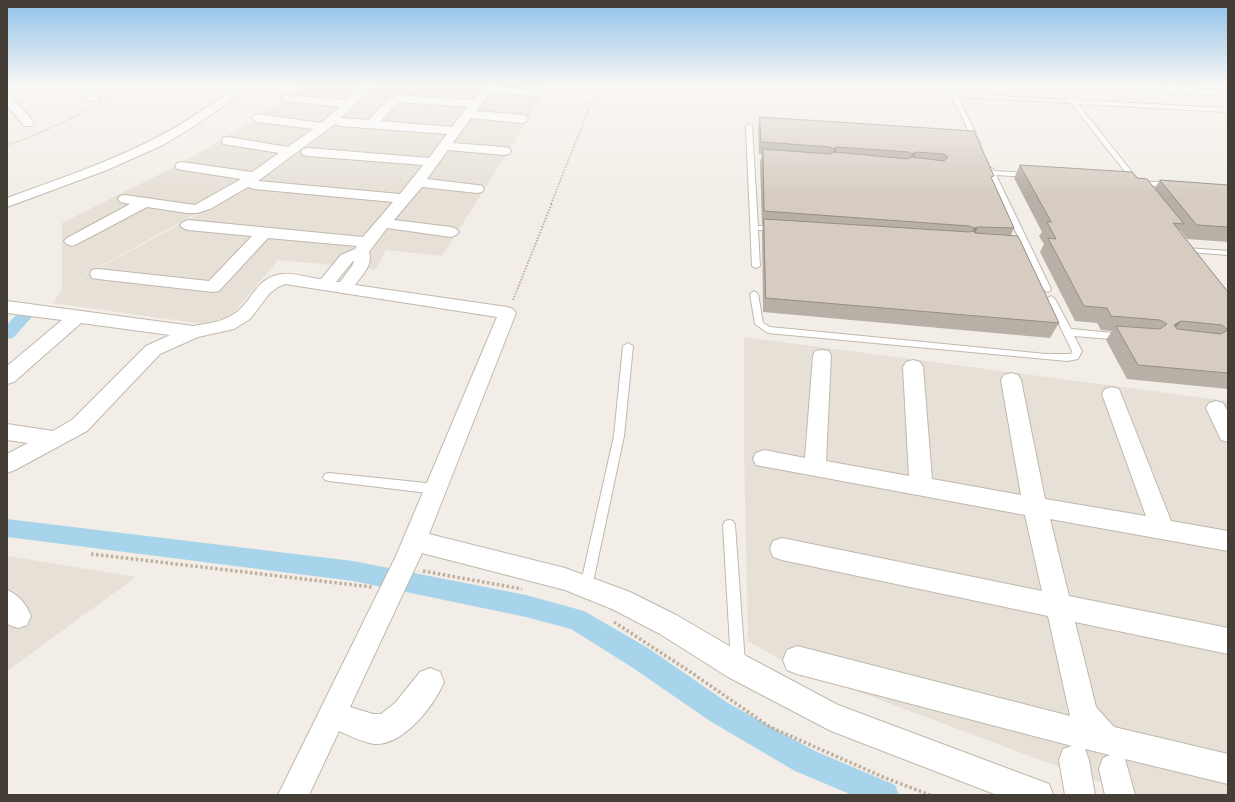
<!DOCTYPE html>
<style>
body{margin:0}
#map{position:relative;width:1235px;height:802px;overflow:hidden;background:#f2eee7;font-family:"Exo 2",sans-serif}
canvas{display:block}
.frame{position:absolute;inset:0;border:8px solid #453e37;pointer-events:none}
</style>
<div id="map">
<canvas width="1235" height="802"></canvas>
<div class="frame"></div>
</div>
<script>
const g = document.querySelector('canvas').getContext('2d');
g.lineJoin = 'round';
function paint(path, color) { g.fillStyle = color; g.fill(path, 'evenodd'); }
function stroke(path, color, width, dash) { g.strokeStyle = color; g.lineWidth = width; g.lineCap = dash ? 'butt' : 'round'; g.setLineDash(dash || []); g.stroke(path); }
paint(new Path2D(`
 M299,86H423L420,90L424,86H548L508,152L442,256L386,250L376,269L278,260L232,315L203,324L53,303L63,287L177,226L268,175L310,145L339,119L299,151L245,187L62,287V223L178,165L222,139L263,115Z
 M744,337L1228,401V795H1134L795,668L748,641L744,450Z
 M7,556L136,577L7,671Z`), '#e6e0d6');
paint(new Path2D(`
 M24,312L30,313L32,317L13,338L7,339V325L18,313Z
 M7,519L353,561L526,595L584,611L648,648L728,703L815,751L895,785L899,795H852L795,771L710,721L630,666L571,629L526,617L353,581L7,537Z`), '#a8d4eb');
const lane = new Path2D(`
 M947,86H953L956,93L1069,100L1058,86H1064L1075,100L1228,108V112L1078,104L1139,181L1170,183L1173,185L1170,187L1138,185L1134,183L1071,103L958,97L981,144L978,146L975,144Z
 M749,124L752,126L758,226L776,227L780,229L776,231L758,230L760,266L756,268L752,266L746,126Z
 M988,168H992L994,171L1028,173L1031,175L1028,177L996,175L1051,289L1050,291L1047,292L1043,289L988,173Z
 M1187,248L1228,251V255L1190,252L1186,250Z
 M754,291L758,294L763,323L770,327L1046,354H1071L1072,351L1047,299L1051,296L1055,299L1071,329L1123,334L1128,337L1123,340L1074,336L1082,351L1078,359L1067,361L768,333L755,324L750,294Z
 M628,343L633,346L624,436L592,587L590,591L586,593L582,591L580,587L614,436L623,346Z
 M329,473L436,484L440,486L442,489L440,492L436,494L329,481L325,480L323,477L325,474Z
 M729,520L733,521L735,525L745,663L743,668L738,670L733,668L731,663L723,525L725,521Z`);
const street = new Path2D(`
 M75,86H87L100,99L98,101C88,104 81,93 75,86Z
 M239,86H252L196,125L163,145L107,170L7,207V198C56,180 107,163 154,139C184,124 211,104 239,86Z
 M363,86H375L341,118L368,120L392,96L396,95L472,100L485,86L539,90L543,91L545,93L543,95L539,96L491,93L476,111L522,115L526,116L528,119L526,122L522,123L471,118L453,143L504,147L509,148L511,151L509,154L504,155L448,150L427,179L477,185L482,186L484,189L482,192L477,193L422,187L394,220L451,227L456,229L459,232L456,235L451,237L387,228L369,252C373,265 363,274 355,285L507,307L513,309L516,313L429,534L565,568L630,592L678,616L748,657L838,705L1049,784L1053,795H997L831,731L728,677L660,634L612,609L565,590L422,553L350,707L373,714H381L395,703L420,672L430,668L440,672L444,682C434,706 403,746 374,744C362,742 350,736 339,731L309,795H278L396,556L497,317L285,284L278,287L269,294L250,319L234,329L198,337L160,354L87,431L15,470L7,473V454L28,443L7,440V424L53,431L73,419L146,346L170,335L81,323L14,382L7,384V366L62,320L7,313V301L193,326C209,323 224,322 237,312C254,298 257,276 284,274C295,273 309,278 321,279L341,255L355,249L357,246L268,238L219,291L213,292L98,279L92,278L90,274L92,270L98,269L209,281L252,236L188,230L183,228L180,225L183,222L188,220L363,237L393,202L254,189L248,187L210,209L197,213H187L147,207L77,244L72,246L67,244L64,241L67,238L130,204L120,202L118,199L120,196L125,195L195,205L241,179L182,170L177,169L175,166L177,163L182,162L252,172L279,153L223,144L222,141L223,138L228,137L288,147L313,129L258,122L254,121L252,118L254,115L258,114L321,123L339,107L287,101L283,100L281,98L283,96L287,95L347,100ZM399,102L467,107L452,127L381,121ZM335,124L340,126L447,134L429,158L308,148L303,149L301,152L303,155L308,156L423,165L400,194L258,181ZM353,261H354L352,266L340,282H336Z
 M1093,86H1158L1228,90V96L1099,89Z
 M7,95L11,96L32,120L34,123L32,126H24L7,105Z
 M822,350L829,351L831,356L826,461L909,476L903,367L906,362L913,360L920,362L923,367L932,479L1021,495L1001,380L1004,375L1011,373L1018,375L1021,380L1045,499L1146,516L1102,394L1105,389L1112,387L1119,389L1171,521L1228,531V551L1050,519L1069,596L1228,628V654L1075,622L1096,707L1114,727L1228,754V784L1125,759L1135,795H1105L1099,769L1103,758L1110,755L1081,748L1085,749L1089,760L1095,795H1065L1059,760L1063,749L1072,746L797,674L787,670L783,660L787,650L797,646L1070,716L1048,616L782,560L773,557L770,549L773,541L782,538L1042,591L1025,515L756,465L753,459L756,453L764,450L805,458L813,356L815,351Z
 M1216,401L1223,403L1228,412V442L1221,440L1206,408L1209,403Z
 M7,590C19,595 26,604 31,616L27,625L18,628L9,625L7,622Z`);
stroke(lane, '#c0b8ae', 2);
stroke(street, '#c0b8ae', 2);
stroke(new Path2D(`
 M108,100L133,86
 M7,145L28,138L89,110
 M551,204L598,86`), '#beb09d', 1.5, [1.5, 1.5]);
stroke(new Path2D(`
 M513,300L552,203`), '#beb09d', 2, [1.5, 1.5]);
stroke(new Path2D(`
 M91,554L372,587
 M423,571L522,589
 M614,622L692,673L770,727L883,777L930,795`), '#beb09d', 3.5, [2.5, 2.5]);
paint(lane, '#fff');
paint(street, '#fff');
paint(new Path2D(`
 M760,117L974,131L992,180L1014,228L1011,235L1059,323L1050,338L763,312L762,233L763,225H762L760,162L762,155L759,154L758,129Z
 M1020,165L1137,178L1155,188L1160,180L1228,185V242L1187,239L1180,230H1179L1228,292V389L1127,379L1106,340L1112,331L1101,330L1097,323L1075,321L1040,252L1044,244L1039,236L1042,232L1014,178Z`), '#b8afa6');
paint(new Path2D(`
 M837,147L834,160L831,163L834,149Z
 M916,152L911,166L908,168L912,154Z
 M978,227L972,240L968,242L974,228Z
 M1181,321L1169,336L1174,325Z`), '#968f87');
const building = new Path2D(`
 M760,117L974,131L994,176L991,177L1014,228L978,227L974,228L969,226L764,211L763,149L830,154L834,152L908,159L912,157L944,161L948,157L944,154L916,152L912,154L909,152L837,147L834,149L830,147L763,142L761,141Z
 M1020,165L1132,172L1137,178L1147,179L1184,224L1173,223L1228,292V330L1222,325L1181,321L1174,325L1177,329L1221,334L1228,330V373L1138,365L1116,326L1160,329L1167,324L1160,320L1111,316L1107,308L1084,306L1048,238L1056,239L1047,222H1051Z
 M1160,180L1228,185V227L1197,225Z
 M764,219L969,232L973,231L975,233L1018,236L1059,323L766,298Z`);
paint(building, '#d6ccc1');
stroke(building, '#968f87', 1);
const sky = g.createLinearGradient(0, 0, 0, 198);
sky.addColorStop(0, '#8ec1e9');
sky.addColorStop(0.43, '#f9f7f4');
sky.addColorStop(1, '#f9f7f400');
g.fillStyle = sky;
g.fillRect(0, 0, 1235, 198);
</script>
